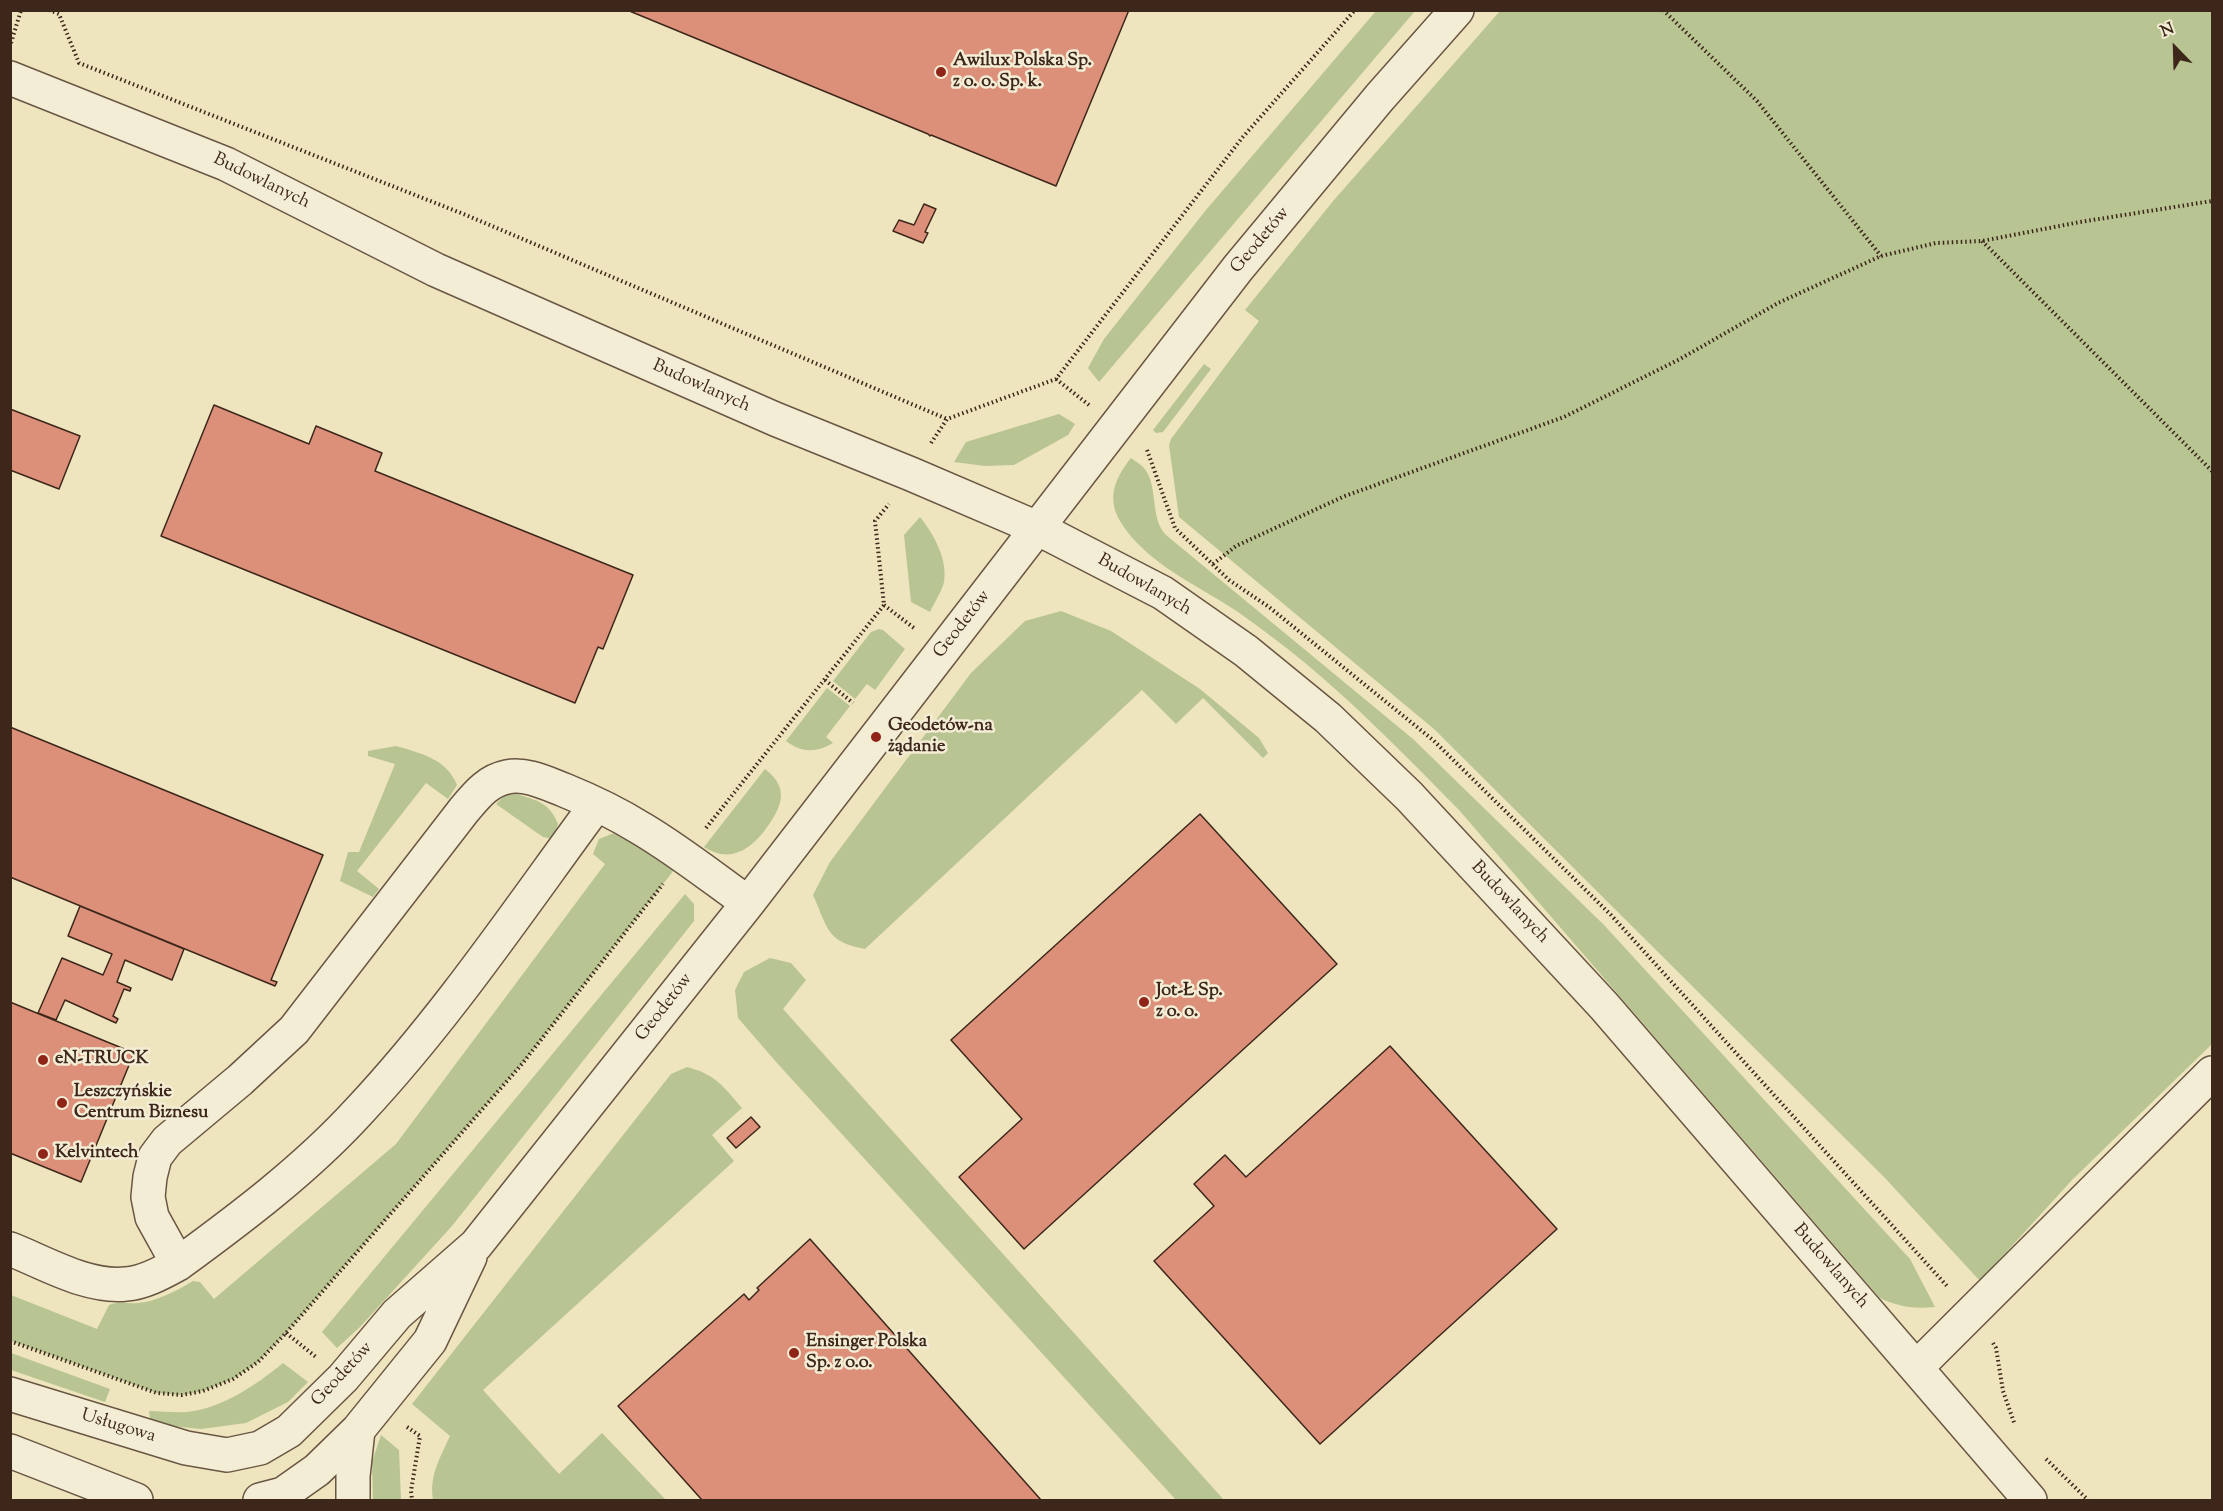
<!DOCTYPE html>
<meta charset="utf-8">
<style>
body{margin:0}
#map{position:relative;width:2223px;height:1511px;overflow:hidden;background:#eee4be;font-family:"Sorts Mill Goudy",serif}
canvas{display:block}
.frame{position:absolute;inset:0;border:12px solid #3d271a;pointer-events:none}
.north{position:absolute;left:2145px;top:18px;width:60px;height:60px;-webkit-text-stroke:4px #f4edd5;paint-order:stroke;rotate:337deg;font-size:16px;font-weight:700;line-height:24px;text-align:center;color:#3d271a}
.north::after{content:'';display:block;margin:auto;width:21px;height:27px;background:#3d271a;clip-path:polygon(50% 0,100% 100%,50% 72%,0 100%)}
</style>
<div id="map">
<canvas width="2223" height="1511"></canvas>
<div class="frame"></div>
<div class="north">N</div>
</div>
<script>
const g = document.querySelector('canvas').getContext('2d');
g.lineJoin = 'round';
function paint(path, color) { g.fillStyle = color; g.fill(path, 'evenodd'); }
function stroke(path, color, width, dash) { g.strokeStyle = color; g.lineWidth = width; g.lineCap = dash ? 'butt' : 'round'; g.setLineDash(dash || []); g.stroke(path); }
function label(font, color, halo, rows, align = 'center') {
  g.font = font + ' "Sorts Mill Goudy",serif'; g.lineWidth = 5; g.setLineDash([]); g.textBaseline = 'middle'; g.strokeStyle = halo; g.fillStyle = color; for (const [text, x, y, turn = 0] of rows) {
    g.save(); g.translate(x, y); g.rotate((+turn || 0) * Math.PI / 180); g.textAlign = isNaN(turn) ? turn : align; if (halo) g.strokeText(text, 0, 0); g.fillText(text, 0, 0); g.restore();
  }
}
paint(new Path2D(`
 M1376,11H1415L1099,382L1088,368L1104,339L1206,210Z
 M1500,11H2212V1044L2072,1180L1980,1281L1885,1178L1434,729L1179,517L1169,445L1171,439L1259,321L1245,310L1334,200Z
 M1204,364L1211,369L1163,432L1156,433L1153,430Z
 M1059,414L1075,424L1068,435L1014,465L985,466L954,462L966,442Z
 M1131,458C1135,461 1140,464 1143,467C1159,483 1149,518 1166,535L1413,739L1604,925L1910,1259L1935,1307C1914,1309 1899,1307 1880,1298L1459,810C1409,759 1359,708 1304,662C1283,645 1261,628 1238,612C1198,585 1146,564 1120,521C1106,497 1116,477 1131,458Z
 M920,517C933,533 948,559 944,582C942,591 934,603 930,612L911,602L904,535Z
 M1061,611L1111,631L1200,689L1259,738L1268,753L1263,758L1203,698L1176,724L1142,690L865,949C826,942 828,928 813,895L830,862L971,673L1025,621Z
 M879,629L883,630L905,649L875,690L867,684L855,699L833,681L871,632Z
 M827,688L850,706L826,737L833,743C816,753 802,753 786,741Z
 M396,746C420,753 447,759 457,785L448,799L426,783L357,871L379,889L373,897L340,881L348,852H359L395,764L368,756V751Z
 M765,769C791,789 781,808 765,830C749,851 729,863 704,847Z
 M516,794C537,800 550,803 558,824L553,839L543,837L496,804L504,796Z
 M614,833L637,842L674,870L522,1064L286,1333L258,1362L233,1379L203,1391L182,1395L157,1393L11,1341V1295L97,1329L109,1305C120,1301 127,1304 138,1303C158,1301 176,1291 193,1281L200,1282L214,1299L396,1144L605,864L593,854L599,839Z
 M685,894L694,904V921L452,1226L360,1327L337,1348L322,1332Z
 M770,958L791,963L806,980L783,1009L1224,1500H1176L777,1063L738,1018L735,990L744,972Z
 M687,1067C715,1074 724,1087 742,1108L712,1135L734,1161L483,1390L559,1474L602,1433L666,1500H433C429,1476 440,1458 450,1436L412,1404L671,1074Z
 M11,1353L110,1389L105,1402L11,1370Z
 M283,1363L308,1382L288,1402L246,1423L201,1429L151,1424L149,1411C161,1411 175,1413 187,1412C223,1408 256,1385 283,1363Z
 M381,1435L399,1450L401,1500H373L372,1462Z`), '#b8c492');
const building = new Path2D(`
 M627,10H1129L1056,186L931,135L930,136L928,134Z
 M924,204L936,209L925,232L928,233L923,243L893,231L899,220L914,225Z
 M214,405L309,444L316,426L382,453L375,471L633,575L603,649L598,647L575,703L161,536Z
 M10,409L80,436L59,489L10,470Z
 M10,727L323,855L271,980L277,982L275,986L10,877Z
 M1200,814L1337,964L1024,1249L959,1177L1022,1119L951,1040Z
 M80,906L184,949L172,980L125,960L117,982L131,988L130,991L124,989L113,1016L118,1019L116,1023L65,1000L56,1020L38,1013L62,958L103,975L112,954L68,936Z
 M10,1002L134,1053L81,1182L10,1153Z
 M1390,1046L1557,1229L1320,1444L1154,1261L1214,1206L1194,1184L1225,1155L1246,1177Z
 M751,1117L760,1127L736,1148L727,1138Z
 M810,1239L1041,1500H702L618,1406L744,1294L749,1300L759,1290L757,1288Z`);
paint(building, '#dc907a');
stroke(building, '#3d271a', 1.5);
const minor = new Path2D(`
 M10,78L226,164L436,270L775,419L911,474L1037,528L1163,593L1246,651L1328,718L1409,796L1604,1006L2030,1500
 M10,1249C46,1263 87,1288 126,1284C144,1283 163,1272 178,1264L152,1217L148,1197L150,1177L155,1157L167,1141L240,1080L294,1030L464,810C476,796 487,781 507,777C526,773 546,783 564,790C591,801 618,814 642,829C679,851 713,878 748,903
 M178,1264C241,1218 306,1169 359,1111C447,1017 520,908 596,805
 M1917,1367L2212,1073
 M10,1394L186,1448L227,1455L260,1448L289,1431L343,1378L397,1314L476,1245L748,903L1238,268L1380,97L1457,10
 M10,1451L136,1500
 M260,1500L283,1494L317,1470L358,1430L430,1341L470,1257
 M353,1500V1476L358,1430`);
stroke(minor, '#695643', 36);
stroke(new Path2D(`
 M49,10L59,14L79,63L466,215L947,419
 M1663,10L1757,101L1881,256
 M11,43L21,10
 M1982,241L2212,471
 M1056,379L1089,405
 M931,443L947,419L1056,379L1242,138L1355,10
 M1147,450L1175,528L1229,580L1269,607L1433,740L1611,915L1947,1286
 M1213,564L1236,546L1345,496L1564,417L1680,359L1778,303L1881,256L1936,243L1982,241L2080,222L2212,201
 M884,605L914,628
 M825,680L853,703
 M706,828L884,605L875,521L889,504
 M286,1333L316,1357
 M10,1341L157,1393L182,1395L203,1391L233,1379L258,1362L286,1333L522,1064L663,884
 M1993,1343L1996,1348L2003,1391L2015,1425
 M407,1427L420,1436L411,1491L412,1500
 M2046,1459L2088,1500`), '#3d271a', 4, [1.5, 3]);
stroke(minor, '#f4edd5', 33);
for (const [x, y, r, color] of [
 [941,72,6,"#8f2418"],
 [876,737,6,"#8f2418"],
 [1144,1002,6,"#8f2418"],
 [43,1060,6,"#8f2418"],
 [62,1103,6,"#8f2418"],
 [43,1154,6,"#8f2418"],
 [794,1353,6,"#8f2418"]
]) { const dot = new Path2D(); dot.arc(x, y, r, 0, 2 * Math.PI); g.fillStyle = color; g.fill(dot); stroke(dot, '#f4edd5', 2); }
label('bold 18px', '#3d271a', '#f4edd5', [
 ["Awilux Polska Sp.",953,62],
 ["z o. o. Sp. k.",953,83],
 ["Geodetów-na",888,727],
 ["żądanie",888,748],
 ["Jot-Ł Sp.",1156,992],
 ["z o. o.",1156,1013],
 ["eN-TRUCK",55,1060],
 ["Leszczyńskie",74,1093],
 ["Centrum Biznesu",74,1114],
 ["Kelvintech",55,1154],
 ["Ensinger Polska",806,1343],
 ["Sp. z o.o.",806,1364]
], 'left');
label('18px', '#3d271a', '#f4edd5', [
 ["Budowlanych",261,182,26],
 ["Geodetów",1261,241,-50],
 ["Budowlanych",701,387,24],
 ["Budowlanych",1144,586,30],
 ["Geodetów",963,625,-52],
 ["Budowlanych",1509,903,47],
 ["Geodetów",665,1008,-52],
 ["Budowlanych",1830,1267,49],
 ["Geodetów",343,1375,-47],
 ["Usługowa",118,1427,17]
]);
</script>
